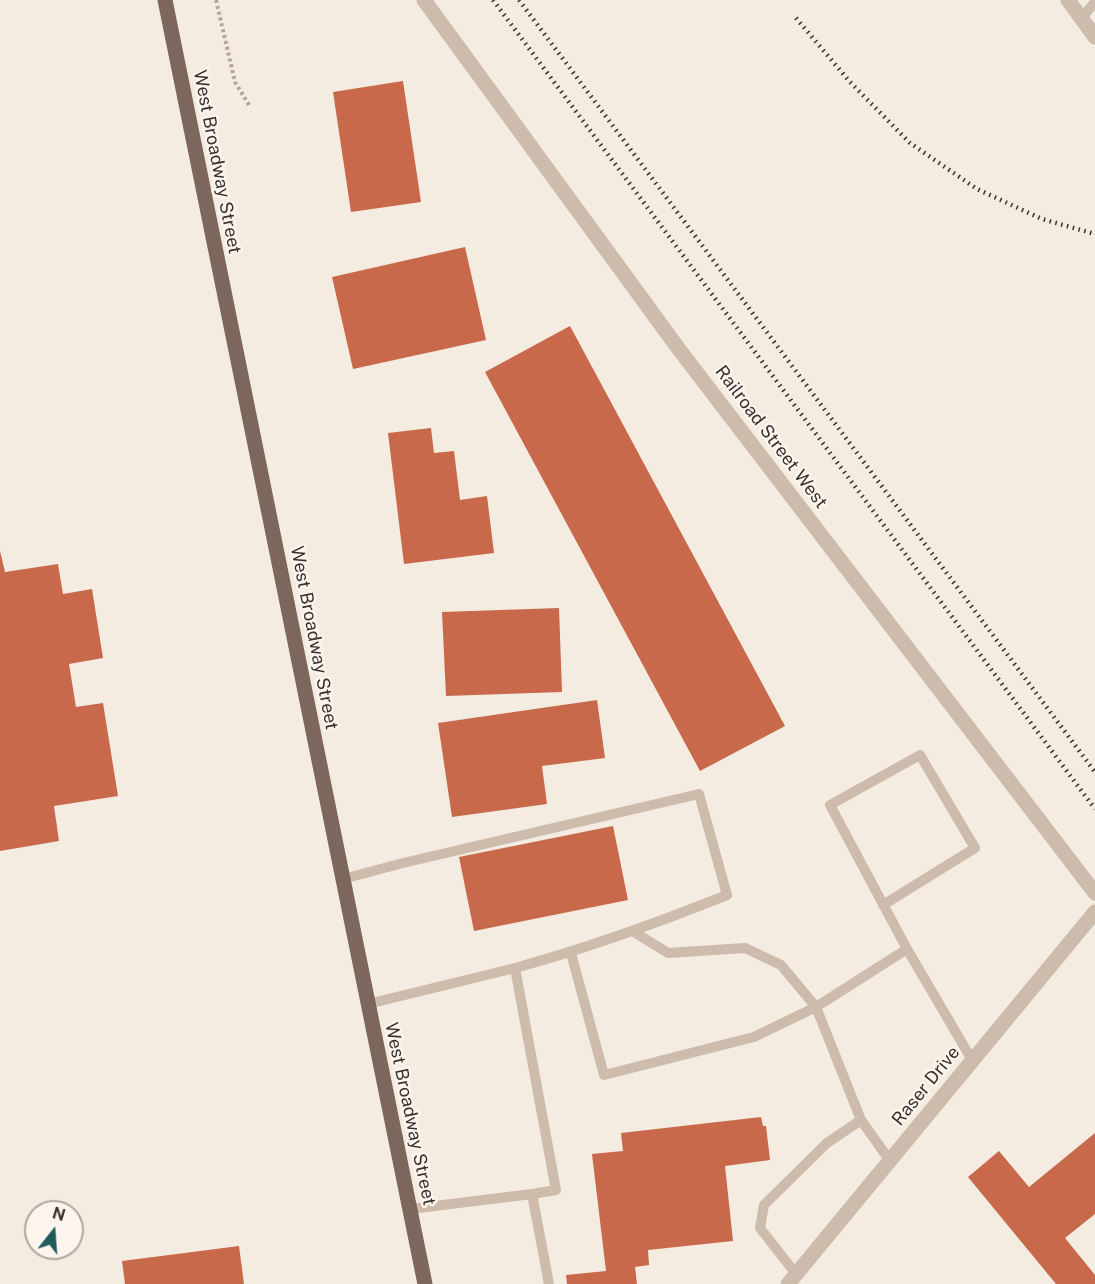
<!DOCTYPE html>
<style>
body{margin:0}
#map{position:relative;width:1095px;height:1284px;overflow:hidden;background:#f4ebe1;font-family:"Public Sans",sans-serif}
canvas{display:block}
.north{position:absolute;left:24px;top:1200px;width:60px;height:60px;box-sizing:border-box;background:#fbf5ee;border:2px solid #aea6a0;border-radius:50%;rotate:17deg;font-size:16px;font-weight:700;line-height:24px;text-align:center;color:#3b302b}
.north::after{content:'';display:block;margin:auto;width:21px;height:27px;background:#1f5a5e;clip-path:polygon(50% 0,100% 100%,50% 72%,0 100%)}
</style>
<div id="map">
<canvas width="1095" height="1284"></canvas>
<div class="north">N</div>
</div>
<script>
const g = document.querySelector('canvas').getContext('2d');
g.lineJoin = 'round';
function paint(path, color) { g.fillStyle = color; g.fill(path, 'evenodd'); }
function stroke(path, color, width, dash) { g.strokeStyle = color; g.lineWidth = width; g.lineCap = dash ? 'butt' : 'round'; g.setLineDash(dash || []); g.stroke(path); }
function label(font, color, halo, rows, align = 'center') {
  g.font = font + ' "Public Sans",sans-serif'; g.lineWidth = 5; g.setLineDash([]); g.textBaseline = 'middle'; g.strokeStyle = halo; g.fillStyle = color; for (const [text, x, y, turn = 0] of rows) {
    g.save(); g.translate(x, y); g.rotate((+turn || 0) * Math.PI / 180); g.textAlign = isNaN(turn) ? turn : align; if (halo) g.strokeText(text, 0, 0); g.fillText(text, 0, 0); g.restore();
  }
}
paint(new Path2D(`
 M403,81L421,202L351,212L333,92Z
 M465,247L486,340L353,369L332,277Z
 M570,326L785,726L700,771L485,372Z
 M431,428L434,453L454,451L460,500L487,496L494,553L404,564L388,433Z
 M0,551L5,572L58,564L63,594L92,589L103,658L69,664L76,707L103,703L118,796L54,806L59,841L0,851Z
 M559,608L562,692L446,696L442,612Z
 M597,700L605,758L542,766L547,804L452,817L438,723Z
 M613,826L628,900L474,931L459,857Z
 M761,1117L763,1126H766L770,1160L725,1166L733,1241L648,1250L649,1265L635,1267L637,1284H567L566,1275L606,1271L592,1154L623,1151L621,1133Z
 M1095,1133V1214L1065,1238L1095,1275V1284H1056L968,1177L999,1151L1029,1187Z
 M239,1246L244,1284H125L122,1261Z`), '#c8694b');
stroke(new Path2D(`
 M216,0L235,82L249,105`), '#b9a596', 4, [3, 3]);
stroke(new Path2D(`
 M1081,19L1095,2
 M343,879L403,863L699,794L727,895C657,923 588,948 515,968
 M883,905L975,848L920,755L830,805L907,949
 M634,932L668,953L745,948L781,965L816,1007L907,949L972,1060
 M571,953L604,1075L754,1037L816,1007L861,1120L890,1161
 M368,1004L515,968L556,1190L532,1194
 M410,1209L532,1194L549,1284
 M796,1274L760,1228L764,1205L827,1143L861,1120`), '#cdbbac', 10);
stroke(new Path2D(`
 M424,0L678,348L1095,893
 M1068,0L1095,37
 M788,1284L1095,912`), '#cdbbac', 15);
stroke(new Path2D(`
 M165,0L425,1284`), '#7d675c', 15);
stroke(new Path2D(`
 M493,0L1095,809
 M519,0L1095,772
 M796,18L850,82L910,143L977,189L1042,219L1095,234`), '#3b302b', 4.5, [1.5, 4.5]);
label('18px', '#3b302b', '#fbf5ee', [
 ["West Broadway Street",217,162,79],
 ["Railroad Street West",771,437,53],
 ["West Broadway Street",314,638,79],
 ["Raser Drive",926,1086,-51],
 ["West Broadway Street",410,1114,78]
]);
</script>
